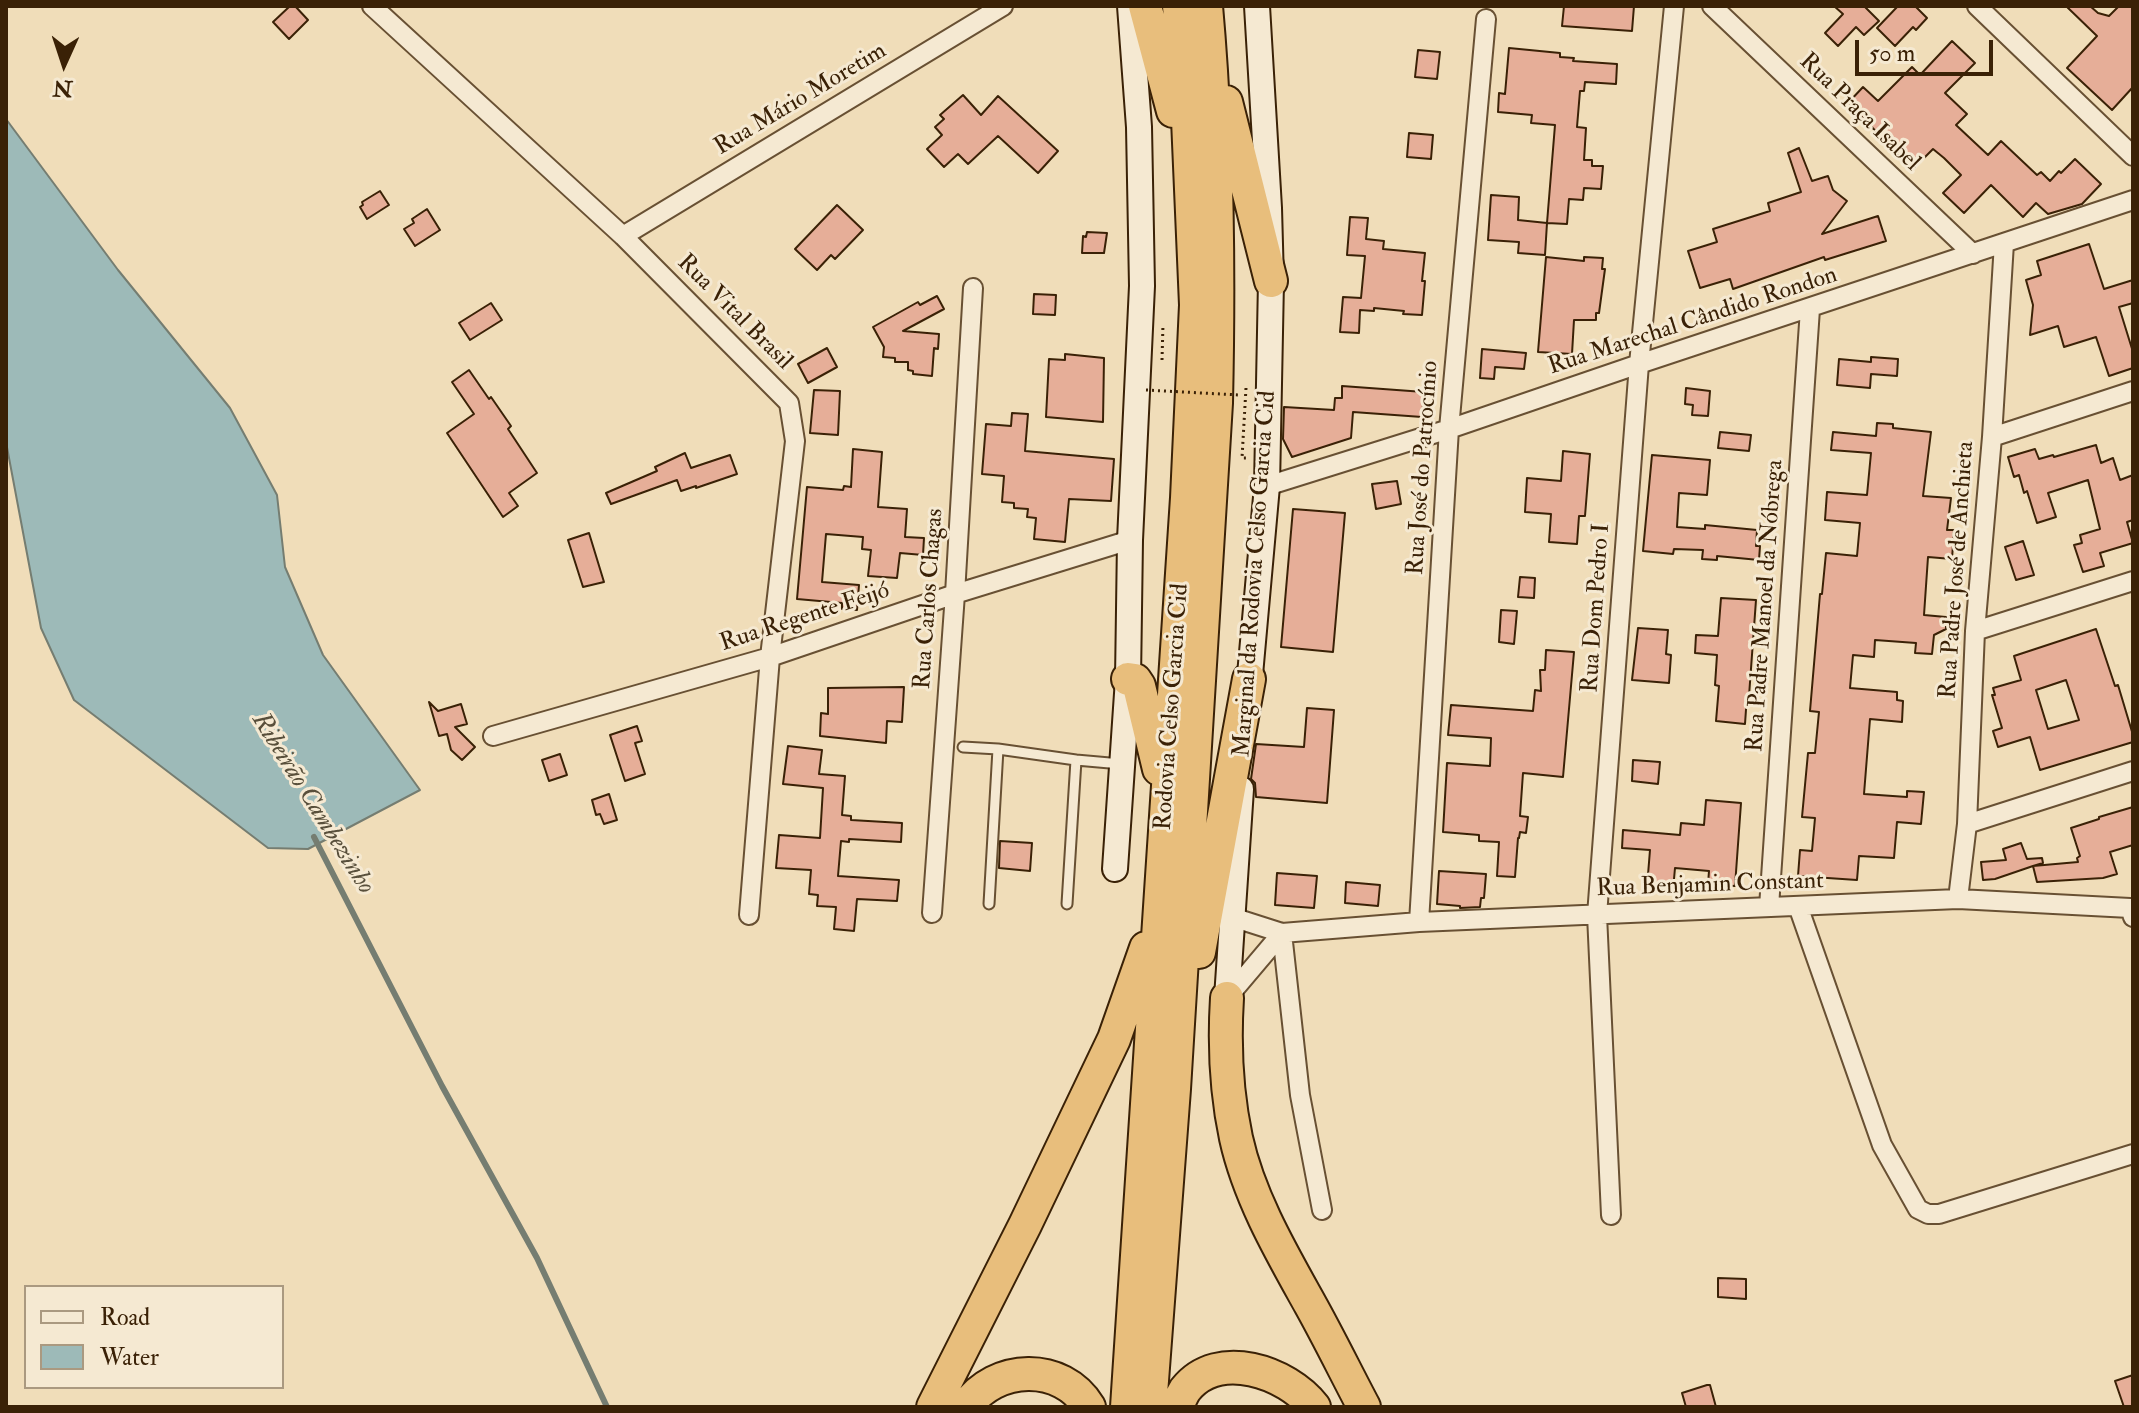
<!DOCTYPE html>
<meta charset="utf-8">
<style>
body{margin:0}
#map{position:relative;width:2139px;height:1413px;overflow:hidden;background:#f0ddb9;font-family:"IM FELL Double Pica",serif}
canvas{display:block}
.frame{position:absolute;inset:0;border:8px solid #3a2106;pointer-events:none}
.legend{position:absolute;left:24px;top:1285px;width:260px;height:104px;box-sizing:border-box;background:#f5e9d2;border:2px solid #aa9980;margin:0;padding:10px 14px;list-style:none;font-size:24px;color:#3a2106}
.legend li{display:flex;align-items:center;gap:16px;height:40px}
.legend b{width:40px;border:2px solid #aa9980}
.north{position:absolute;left:24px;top:24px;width:80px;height:80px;-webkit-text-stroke:6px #f5e9d2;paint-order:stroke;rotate:183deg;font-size:22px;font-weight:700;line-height:32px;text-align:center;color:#3a2106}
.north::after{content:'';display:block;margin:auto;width:28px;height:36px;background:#3a2106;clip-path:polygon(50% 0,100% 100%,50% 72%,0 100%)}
.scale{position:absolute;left:1855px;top:40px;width:138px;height:36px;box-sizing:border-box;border:4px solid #3a2106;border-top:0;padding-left:10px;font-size:24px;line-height:28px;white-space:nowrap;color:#3a2106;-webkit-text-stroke:6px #f5e9d2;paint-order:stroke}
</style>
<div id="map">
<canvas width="2139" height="1413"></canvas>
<div class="frame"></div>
<ul class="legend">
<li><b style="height:10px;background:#f5e9d2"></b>Road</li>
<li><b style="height:22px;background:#9dbab8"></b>Water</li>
</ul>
<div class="north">N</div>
<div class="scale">50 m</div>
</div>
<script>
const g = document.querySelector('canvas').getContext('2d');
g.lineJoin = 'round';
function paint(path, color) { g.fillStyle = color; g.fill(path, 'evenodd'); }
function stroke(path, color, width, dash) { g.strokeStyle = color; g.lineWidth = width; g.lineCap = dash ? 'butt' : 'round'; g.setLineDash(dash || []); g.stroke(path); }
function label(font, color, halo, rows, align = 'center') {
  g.font = font + ' "IM FELL Double Pica",serif'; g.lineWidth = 6; g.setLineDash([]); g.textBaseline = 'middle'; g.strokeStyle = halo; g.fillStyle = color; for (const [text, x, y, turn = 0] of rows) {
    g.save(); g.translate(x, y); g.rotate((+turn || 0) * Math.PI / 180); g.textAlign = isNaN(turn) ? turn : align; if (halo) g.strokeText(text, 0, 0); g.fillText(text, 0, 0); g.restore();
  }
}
const water = new Path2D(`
 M6,119L118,270L230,408L277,495L285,567L323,655L420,790L308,849L268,848L74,700L41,628L6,442Z`);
paint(water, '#9dbab8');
stroke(water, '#757d71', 2);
stroke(new Path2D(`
 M314,837L442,1086L537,1258L607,1407`), '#757d71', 6);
const building = new Path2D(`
 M290,6H295L308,20L289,39L273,22Z
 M1564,6H1634L1632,31L1562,26Z
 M1834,6H1864L1879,21L1864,35L1856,27L1838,46L1825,33L1843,14Z
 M1898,6H1915L1927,18L1916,30L1913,27L1895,46L1877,28Z
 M2066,6H2090L2098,13L2109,16L2119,6H2133V87L2112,110L2067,68L2097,36Z
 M1952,41L1975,63L1945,93L1967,114L1956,125L1988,155L2001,141L2037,175L2041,172L2050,181L2059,171L2061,173L2075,159L2101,184L2082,204L2048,214L2036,203L2023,217L1991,185L1964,213L1943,193L1961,175L1944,158L1933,149L1913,169L1848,103L1863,87L1878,101L1912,67L1920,75Z
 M1509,48L1560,53V57L1574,58L1573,61L1617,64L1616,84L1585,82L1584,91H1580L1577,127L1586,128L1584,160H1592V166H1603L1601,189L1584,188L1583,200L1569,199L1567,224L1547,223L1555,125L1531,123L1532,115L1498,112L1499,93L1505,94Z
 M1418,50L1440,52L1437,79L1415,77Z
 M963,95L981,115L998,96L1058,151L1038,173L998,136L968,164L958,154L944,167L927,149L942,135L935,127L944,119L940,115Z
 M1409,133L1433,135L1431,159L1407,157Z
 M1799,148L1812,181L1828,176L1833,190L1847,201L1822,234L1878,216L1886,241L1825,260L1824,257L1733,289L1730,279L1700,288L1688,251L1717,242L1713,229L1770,211L1768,203L1801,192L1788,153Z
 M380,191L389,205L367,219L360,207L363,205L362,202Z
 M1491,195L1519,197L1518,220L1547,223L1545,255L1518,253L1519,242L1488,240Z
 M837,205L863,230L835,259L831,255L817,270L795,249Z
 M427,209L440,230L415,246L404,229L414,223L412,219Z
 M1350,217L1368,218L1366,239L1384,241L1383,249L1425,253L1422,281H1425L1422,315L1403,314L1404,311L1374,308V311L1360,310L1359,333L1340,332L1343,297L1361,298L1365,256L1347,255Z
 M1087,232L1107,233L1104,253H1082L1083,236L1086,237Z
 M2089,244L2104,289L2133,280V303L2119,307L2133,352V368L2109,376L2096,337L2064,347L2058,326L2030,335L2033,305L2026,280L2041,275L2037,261Z
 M1546,257L1584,261V257L1603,258L1602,269H1605L1599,313H1596V320H1574L1572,354L1538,352Z
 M1034,294L1056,295L1055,315L1033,314Z
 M937,296L944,309L903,331L939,334L938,349L934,348L932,376L913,374V371L908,370V362H895V358L883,357L884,347L873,327L918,302L920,305Z
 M491,303L502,320L470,340L459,323Z
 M827,348L837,367L808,383L798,364Z
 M1482,349L1526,353L1524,369L1495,367L1494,379L1480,378Z
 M1065,354L1104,358L1103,422L1046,417L1049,359L1065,360Z
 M1871,357L1898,359L1897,376L1871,374L1870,388L1837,385L1839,359L1871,362Z
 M469,370L489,399L491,397L511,426L508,429L537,473L509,493L518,506L503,517L447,433L474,414L452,382Z
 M1342,386L1424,392L1422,417L1353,412L1351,438L1292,457L1283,439L1284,407L1334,410L1335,398H1342Z
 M1686,388L1710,391L1708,416L1692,415L1693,405L1685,404Z
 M814,390L840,391L838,435L810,433Z
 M1012,413L1028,414L1025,451L1114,459L1111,501L1069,499L1065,542L1034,539L1036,518L1027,517L1028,509L1014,508V503L1002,502L1004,476L982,474L986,424L1011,426Z
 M1877,423L1893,424V428L1931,432L1923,496L1951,498L1947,530H1954L1952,559L1928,557L1924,615L1946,617V629L1934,635L1932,654L1915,653L1916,643L1875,640L1874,657L1853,655L1850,688L1897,692V700L1903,701L1902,722L1870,719L1864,794L1907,797V791L1924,792L1921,824L1897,822L1894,858L1859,856L1857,880L1798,876L1800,850L1812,851L1815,818L1802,817L1808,753H1815L1819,712L1810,711L1820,594H1822L1826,553L1857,556L1860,523L1825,520L1827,492L1867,495L1871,453L1831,450L1833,432L1876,436Z
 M1720,432L1751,435L1749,451L1718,448Z
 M2096,445L2101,463L2113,458L2120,480L2133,475V520L2127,522L2133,543L2100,553L2104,566L2083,572L2074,545L2082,543L2080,535L2100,529L2088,480L2048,493L2056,517L2037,523L2027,491L2024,493L2019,475L2014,477L2008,457L2035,449L2039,459L2053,455L2054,457Z
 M853,449L882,452L878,507L907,509L905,537L924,538L923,555L900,553L897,578L868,576L871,550L862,549L863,537L826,534L822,582L859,585L857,610L842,609V603L797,599L807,487L843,490L844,486L851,487Z
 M1563,451L1590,454L1585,516H1579L1577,544L1549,542L1551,514L1525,512L1527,478L1561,481Z
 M685,453L691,468L730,455L737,474L696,488V486L681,491L677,480L611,504L606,493L657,471L655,467Z
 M1652,455L1710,460L1707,495L1679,493L1677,527L1705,529V525L1757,530L1756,546H1760L1759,560L1717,556V560L1702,559L1703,550L1674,549L1673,554L1643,551Z
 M1397,481L1401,504L1376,509L1372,484Z
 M1293,509L1345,513L1333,652L1281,647Z
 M589,533L604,582L583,587L568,540Z
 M2023,541L2034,575L2016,580L2005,547Z
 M1520,577L1535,578L1534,598L1518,597Z
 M1721,598L1756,600L1749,696L1747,695L1745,724L1716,721L1719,686L1715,685L1717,655L1695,653L1696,635L1718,636Z
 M1501,610L1517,611L1514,644L1499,642Z
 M1638,628L1668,630L1666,654L1671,655L1669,683L1632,680Z
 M2096,629L2115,686L2118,685L2133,735V742L2040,770L2030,737L1998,747L1993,731L2002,728L1992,695H1995L1993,688L2021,680L2014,656ZM2066,680L2079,720L2048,729L2036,690Z
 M1546,650L1574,652L1563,777L1523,773L1520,816L1528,817L1526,833L1520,832L1519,838H1518L1515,877L1497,876L1499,842L1479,841V835L1443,832L1447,763L1490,766L1491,738L1448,735L1451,705L1533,711L1535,690L1541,691L1540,670H1545Z
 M904,687L902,722L887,721L886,743L820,736L821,713L828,714V688Z
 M429,702L438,711L461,704L467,724L455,727L475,747L462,760L451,750L447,734L439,736Z
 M1307,708L1334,710L1327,803L1256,797L1255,783L1251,779L1256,744L1304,747Z
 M637,726L642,741L635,743L645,774L625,781L610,735Z
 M788,746L822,750L819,774L845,776L842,815L851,816V820L902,823L901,842L849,839V842L841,841L838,876L899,880L897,901L857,899L854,931L834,929L836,907L817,906L818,895L809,894L811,870L776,868L779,835L820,838L823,788L783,784Z
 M560,754L567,775L549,781L542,760Z
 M1633,760L1660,762L1658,784L1632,781Z
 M609,794L617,820L604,824L600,814L596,815L592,800Z
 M1706,800L1741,803L1735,886L1708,884L1709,871L1675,868L1673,890L1647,887L1650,850L1622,848L1623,830L1680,835L1681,823L1704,825Z
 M2133,807V845L2110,852L2117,874L2103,878L2037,882L2033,866L1995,879L1983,880L1981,862L2006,860L2003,849L2021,843L2027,859L2042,858L2043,863L2033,866L2078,862L2077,858L2080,856L2071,828L2099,819V817Z
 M1000,841L1032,843L1030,871L999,868Z
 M1439,871L1486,874L1484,898H1481L1480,907L1460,908V906L1437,904Z
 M1277,873L1317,876L1314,908L1275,905Z
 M1346,882L1380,885L1378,906L1345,903Z
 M1718,1278L1746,1279V1299L1718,1297Z
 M2133,1375V1407H2124L2115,1381Z
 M1707,1385H1710L1716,1407H1686L1682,1393Z`);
paint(building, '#e6ae98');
stroke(building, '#3a2106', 2);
const lane = new Path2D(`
 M963,747L998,749L989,904
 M998,749L1076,760L1067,904
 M1076,760L1121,764`);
const street = new Path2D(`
 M372,6L623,236L789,403L795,441L770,657L749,915
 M1712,6L1973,254
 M1977,6L2133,156
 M623,236L1003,6
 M1992,437L2133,391
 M1267,486L1449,429L1639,364L2133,200
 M1975,631L2133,581
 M493,736L770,657L955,594L1130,540
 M1967,824L2133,771
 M1958,899L1967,824L1975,631L1992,437L2004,243
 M1798,906L1882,1145L1918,1209L1928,1214H1939L2133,1154
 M1769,907L1810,309
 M932,913L955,594L973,288
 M1232,917L1282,933L1419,922L1958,899L2130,908L2133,917
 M1419,922L1449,429L1486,19
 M1282,933L1300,1095L1322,1210
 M1227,998L1282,933
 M1611,1215L1597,915L1639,364L1674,6`);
const secondary = new Path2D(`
 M1248,697L1267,486L1271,281L1269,208L1257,6
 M1115,869L1128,679L1130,540L1142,286L1139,127L1130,6
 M1227,998L1241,789`);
const highway = new Path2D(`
 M1145,6L1173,111
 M1226,102L1271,281
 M1128,679L1135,680L1139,686L1159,769
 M1199,952L1249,679
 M1227,998C1224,1046 1226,1091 1236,1138C1249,1197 1281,1252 1310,1304C1329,1338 1346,1373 1364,1407
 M933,1407L1025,1225L1114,1039L1146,948
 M966,1407C995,1364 1062,1362 1089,1407
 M1127,1407L1187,498L1196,305L1187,96L1179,6
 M1150,1407L1174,1089L1216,403C1219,271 1218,138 1206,6
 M1176,1407C1179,1402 1182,1395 1185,1390C1218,1348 1287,1372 1314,1407`);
stroke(lane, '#685033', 13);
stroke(street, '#685033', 22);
stroke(secondary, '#3a2106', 28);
stroke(highway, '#3a2106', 36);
stroke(new Path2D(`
 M1162,360L1163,324
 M1246,388L1242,458H1248`), '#3a2106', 3, [2, 4]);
stroke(lane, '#f5e9d2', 9);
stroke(street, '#f5e9d2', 18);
stroke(secondary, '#f5e9d2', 24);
stroke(highway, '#e8be7c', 32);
stroke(new Path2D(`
 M1146,390L1239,395`), '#3a2106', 3, [2, 4]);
label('24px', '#3a2106', '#f5e9d2', [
 ["Rua Mário Moretim",801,100,-31],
 ["Rua Praça Isabel",1859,113,44],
 ["Rua Vital Brasil",734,313,45],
 ["Rua Marechal Cândido Rondon",1693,322,-18],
 ["Rua José do Patrocínio",1424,468,-86],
 ["Rua Padre José de Anchieta",1958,570,-86],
 ["Marginal da Rodovia Celso Garcia Cid",1256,574,-86],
 ["Rua Carlos Chagas",930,599,-86],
 ["Rua Padre Manoel da Nóbrega",1766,606,-86],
 ["Rua Dom Pedro I",1597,608,-86],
 ["Rua Regente Feijó",805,618,-18],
 ["Rodovia Celso Garcia Cid",1173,707,-86],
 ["Rua Benjamin Constant",1710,886,-2]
]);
label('italic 26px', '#584f3b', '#f5e9d2', [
 ["Ribeirão Cambezinho",312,804,58]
]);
</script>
